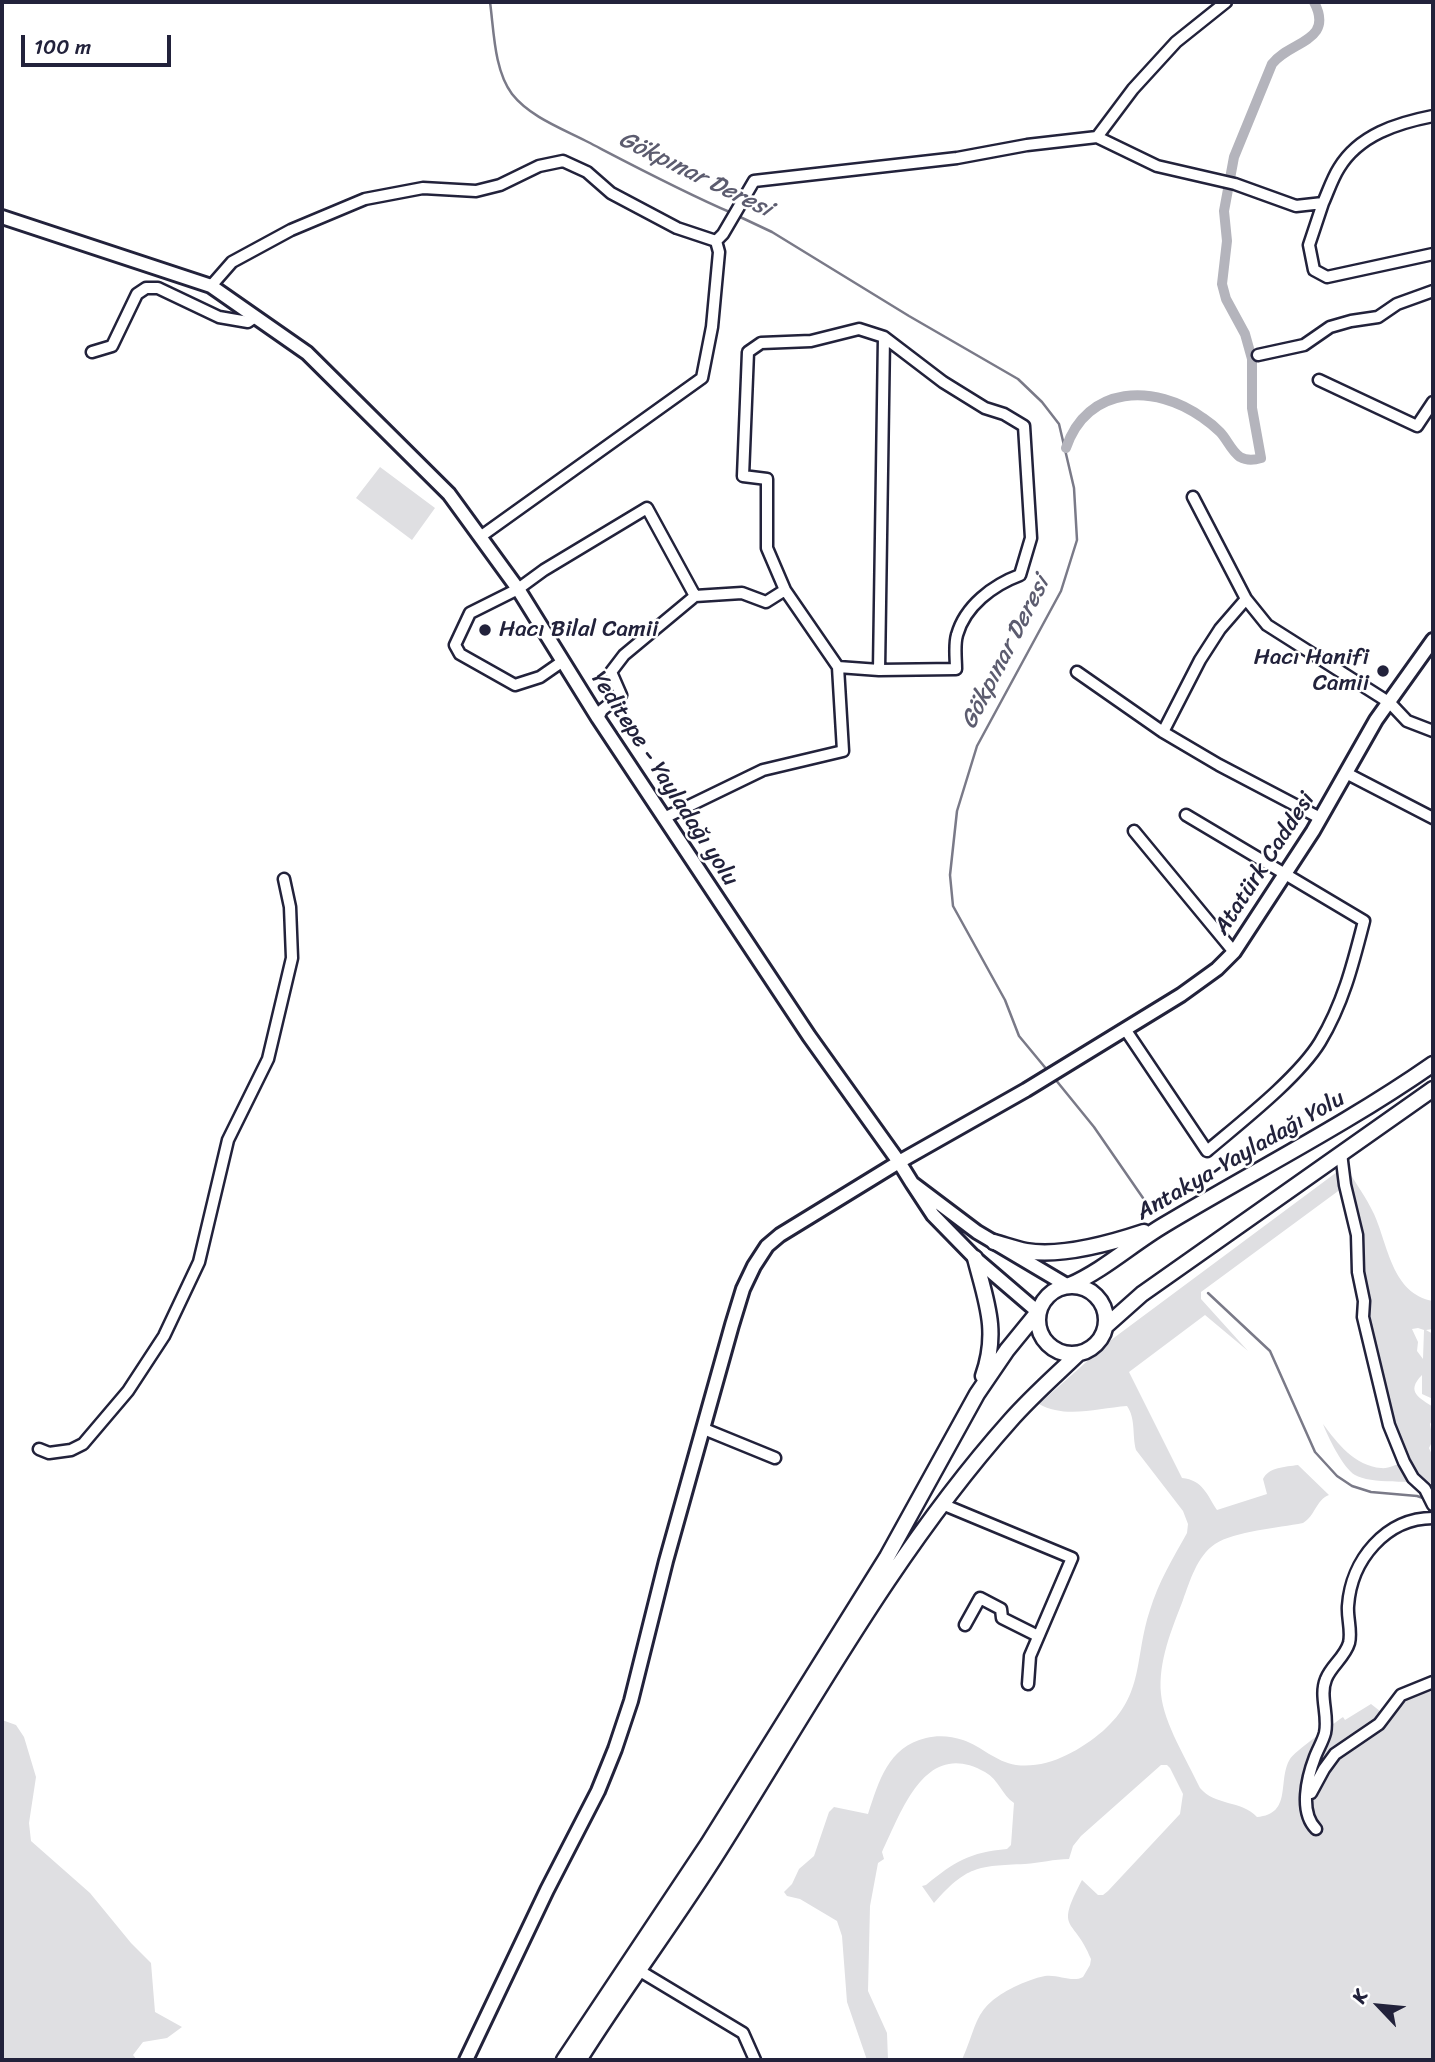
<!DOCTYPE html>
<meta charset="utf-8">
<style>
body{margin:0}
#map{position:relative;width:1435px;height:2062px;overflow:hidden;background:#fff;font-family:Sriracha,sans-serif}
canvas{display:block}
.frame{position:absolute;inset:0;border:4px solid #22223b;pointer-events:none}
.north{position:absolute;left:1344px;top:1971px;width:70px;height:70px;-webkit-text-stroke:5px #fff;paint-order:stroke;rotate:296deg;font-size:19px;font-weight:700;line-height:28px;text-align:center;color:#22223b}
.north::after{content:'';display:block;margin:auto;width:24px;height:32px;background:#22223b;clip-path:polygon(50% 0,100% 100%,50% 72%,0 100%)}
.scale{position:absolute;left:21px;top:35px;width:150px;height:32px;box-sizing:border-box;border:4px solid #22223b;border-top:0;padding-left:9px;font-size:21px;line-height:24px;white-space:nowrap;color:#22223b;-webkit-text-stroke:5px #fff;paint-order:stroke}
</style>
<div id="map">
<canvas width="1435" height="2062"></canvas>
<div class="frame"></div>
<div class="north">K</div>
<div class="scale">100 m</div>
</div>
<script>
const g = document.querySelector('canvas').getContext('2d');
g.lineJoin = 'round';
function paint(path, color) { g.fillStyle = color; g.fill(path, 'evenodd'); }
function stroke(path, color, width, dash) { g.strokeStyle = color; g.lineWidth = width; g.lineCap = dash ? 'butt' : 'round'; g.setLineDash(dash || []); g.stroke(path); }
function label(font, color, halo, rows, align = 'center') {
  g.font = font + ' Sriracha,sans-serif'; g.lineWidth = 5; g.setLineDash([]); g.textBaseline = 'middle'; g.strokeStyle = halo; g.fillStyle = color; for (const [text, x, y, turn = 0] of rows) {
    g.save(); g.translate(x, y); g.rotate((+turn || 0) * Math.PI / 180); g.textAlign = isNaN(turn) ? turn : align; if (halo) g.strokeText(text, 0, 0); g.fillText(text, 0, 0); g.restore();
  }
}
paint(new Path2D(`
 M380,467L435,508L412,540L356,498Z
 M1345,1166C1355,1182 1366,1197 1374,1214C1388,1245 1392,1294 1433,1301V1329L1426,1330L1433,1334V1399L1422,1394V1375C1405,1392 1420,1398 1433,1407V1419L1430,1424L1433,1440L1429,1448L1433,1457V1483C1414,1481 1370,1484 1355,1475C1343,1468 1328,1437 1323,1424C1337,1443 1355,1466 1381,1468C1388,1469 1397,1464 1404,1462L1389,1425L1345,1186L1201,1292V1299L1248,1351L1205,1315L1129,1372L1182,1478C1203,1480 1207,1495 1217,1510L1267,1494L1263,1479C1269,1467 1285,1467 1298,1465L1329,1495C1316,1500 1315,1516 1303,1523C1278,1528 1235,1531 1215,1544C1197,1556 1190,1581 1183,1600C1172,1629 1158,1661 1161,1694C1164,1724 1187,1760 1200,1788C1215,1806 1241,1800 1257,1817C1293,1814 1277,1780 1290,1759C1294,1752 1333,1724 1343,1717L1345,1720L1371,1704L1385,1715L1394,1701L1433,1682V2060H962C979,2022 973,2008 1014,1987C1024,1982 1035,1978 1045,1976C1058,1974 1072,1983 1083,1977L1090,1965L1091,1959C1074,1916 1054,1933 1082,1880L1098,1895H1103L1108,1891L1180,1814L1183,1794L1170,1768L1167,1765H1161L1081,1836L1073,1846L1069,1859C1054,1859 1040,1863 1025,1864C977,1866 967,1866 934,1903L922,1886L926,1885C954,1862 970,1852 1007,1849L1011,1845L1014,1803C1002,1795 999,1780 985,1772C925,1738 902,1811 882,1852L884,1859L878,1863L870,1906L868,1991L887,2033L888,2060H867L847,2002L842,1936L837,1921L800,1899L787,1896L784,1892L792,1884L799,1869L814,1856L829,1812L834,1807L868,1814C879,1781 888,1747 926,1738C938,1735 951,1736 963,1740C981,1746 996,1762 1016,1765C1048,1769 1079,1751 1103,1731C1145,1694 1134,1658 1150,1610C1158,1583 1173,1558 1187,1533L1188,1524L1183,1511L1136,1450C1132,1435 1136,1419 1127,1406C1099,1408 1065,1419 1039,1404L1111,1340ZM1418,1328L1424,1330L1423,1359L1417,1351L1418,1342L1412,1329Z
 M2,1720L16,1725L24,1737L36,1777L29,1823L31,1841L90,1893L131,1943L151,1963L155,2012L182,2027L167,2038L143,2042L133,2055L137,2060H2Z`), '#dfdfe2');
stroke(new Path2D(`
 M490,2C494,31 494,70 512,94C530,117 563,129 588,142C636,167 683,192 732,213
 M738,216L772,232L909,316L1018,379L1042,402L1059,424L1074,488L1077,540L1061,591L977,746L957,811L950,875L953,906L1005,1000L1019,1036L1048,1071
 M1055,1079L1094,1127L1143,1198
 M1208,1293L1270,1351L1315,1452L1337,1476L1352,1486L1371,1492L1417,1496L1426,1499`), '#7a7a88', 2.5);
stroke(new Path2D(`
 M1066,448C1087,385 1155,383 1203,418C1209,422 1215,427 1220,432C1227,439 1231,451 1240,457C1247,461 1255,460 1261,458L1252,408V359L1245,334L1226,299L1222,284L1227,241L1224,211L1234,157L1272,64C1289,41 1335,42 1314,2`), '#b4b4bc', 10);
const minor = new Path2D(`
 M1097,137L1133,89L1176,42L1226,2
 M1323,203L1309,245L1314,270L1327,277L1433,254
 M211,286L232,262L291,230L365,199L423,188L476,191L500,185L539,166L563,161L587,172L611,193L677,228L716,241L723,234L754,181L957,158L1027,145L1097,137L1157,166L1235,184L1296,206L1323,203C1328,192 1332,179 1339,168C1359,135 1397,123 1433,116
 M92,352L112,346L137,294L146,288H158L219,317L248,322L255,317
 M1258,355L1304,345L1330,327L1351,321L1378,317L1397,304L1433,291
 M1319,380L1417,426L1433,402
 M1193,497L1246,599L1267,625L1390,703L1407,721L1433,731
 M480,537L702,378L712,327L719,252L716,241
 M563,661L540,677L515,685L460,654L455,645L470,613L518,589L544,570L647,508L695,596L742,593L766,602L785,590L767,548V479L743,476L748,352L761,343L811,341L859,329L884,337L943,382L985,408L1004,414L1024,426L1031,538L1020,575C993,585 965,606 957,635C954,645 956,659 956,669L879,670L838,667L785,590
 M879,670L884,337
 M1077,672L1163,732L1219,765L1320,818
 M598,718L602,710L621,695L611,672L624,655L695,596
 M1163,732L1200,660L1220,629L1246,599
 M1346,773L1433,818
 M664,818L763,770L843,751L838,667
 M1134,831L1234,952
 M1125,1029L1207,1151C1240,1123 1298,1078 1320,1042C1343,1004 1353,964 1364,921L1186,815
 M1341,1153L1345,1185L1357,1235L1358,1272L1364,1301L1363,1317L1389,1425L1404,1462L1413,1478L1425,1489L1433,1505
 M704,1429L775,1458
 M39,1449L49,1453L71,1450L83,1444L128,1391L164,1336L199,1262L228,1140L268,1059L292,958L290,907L284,879
 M942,1504L1072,1558L1030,1656L1028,1684
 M965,1625L980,1598L1001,1609L1002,1618L1038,1636
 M1311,1793L1324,1769L1335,1754L1379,1724L1401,1695L1433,1682
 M1316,1829C1299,1812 1307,1778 1315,1757C1318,1749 1323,1741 1325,1733C1329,1715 1319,1696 1326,1679C1331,1666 1345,1657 1349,1643C1352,1631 1347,1618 1348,1606C1351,1560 1386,1518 1433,1518
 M640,1971L743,2033L755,2060`);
const major = new Path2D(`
 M2,217L211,286L307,353L449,494L518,589L598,718L809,1036L899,1162L912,1183
 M1038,1312L975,1258L933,1215L912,1183L977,1232L1068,1286
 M466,2060L547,1890L598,1791L615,1749L631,1701L666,1561L732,1325L743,1289L754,1266L767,1246L780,1235L899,1162L1026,1090L1181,995L1217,969L1234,952L1313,831L1376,720L1433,640`);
const highway = new Path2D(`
 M994,1242C1005,1245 1015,1249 1026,1251C1061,1257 1111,1243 1144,1232
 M975,1258C986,1301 999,1331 983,1376
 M1070,1285C1104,1270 1132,1244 1164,1225C1254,1171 1347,1124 1433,1064
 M1038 1320a34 34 0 1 1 68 0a34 34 0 1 1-68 0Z
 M1106,1326L1142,1294L1433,1089
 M564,2060L708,1844L887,1557L977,1394L1007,1350L1038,1312
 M579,2060C624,1988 675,1921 720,1849C812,1703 895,1550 1010,1421C1031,1397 1055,1376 1078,1354`);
stroke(minor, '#22223b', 15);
stroke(major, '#22223b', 18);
stroke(highway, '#22223b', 19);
stroke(minor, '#fff', 10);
stroke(major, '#fff', 12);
stroke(highway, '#fff', 14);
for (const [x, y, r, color] of [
 [485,630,7,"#22223b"],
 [1383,671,7,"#22223b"]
]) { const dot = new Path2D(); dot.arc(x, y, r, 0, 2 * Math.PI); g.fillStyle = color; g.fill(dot); stroke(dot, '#fff', 2.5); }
label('23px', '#22223b', '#fff', [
 ["Hacı Bilal Camii",499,630],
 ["Hacı Hanifi",1369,658,"right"],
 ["Camii",1369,684,"right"]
], 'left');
label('23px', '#22223b', '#fff', [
 ["Yeditepe - Yayladağı yolu",664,779,57],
 ["Atatürk Caddesi",1265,864,-57],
 ["Antakya-Yayladağı Yolu",1241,1156,-30]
]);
label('italic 24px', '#5c5c6f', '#fff', [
 ["Gökpınar Deresi",695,175,26],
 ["Gökpınar Deresi",1006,653,-63]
]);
</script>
